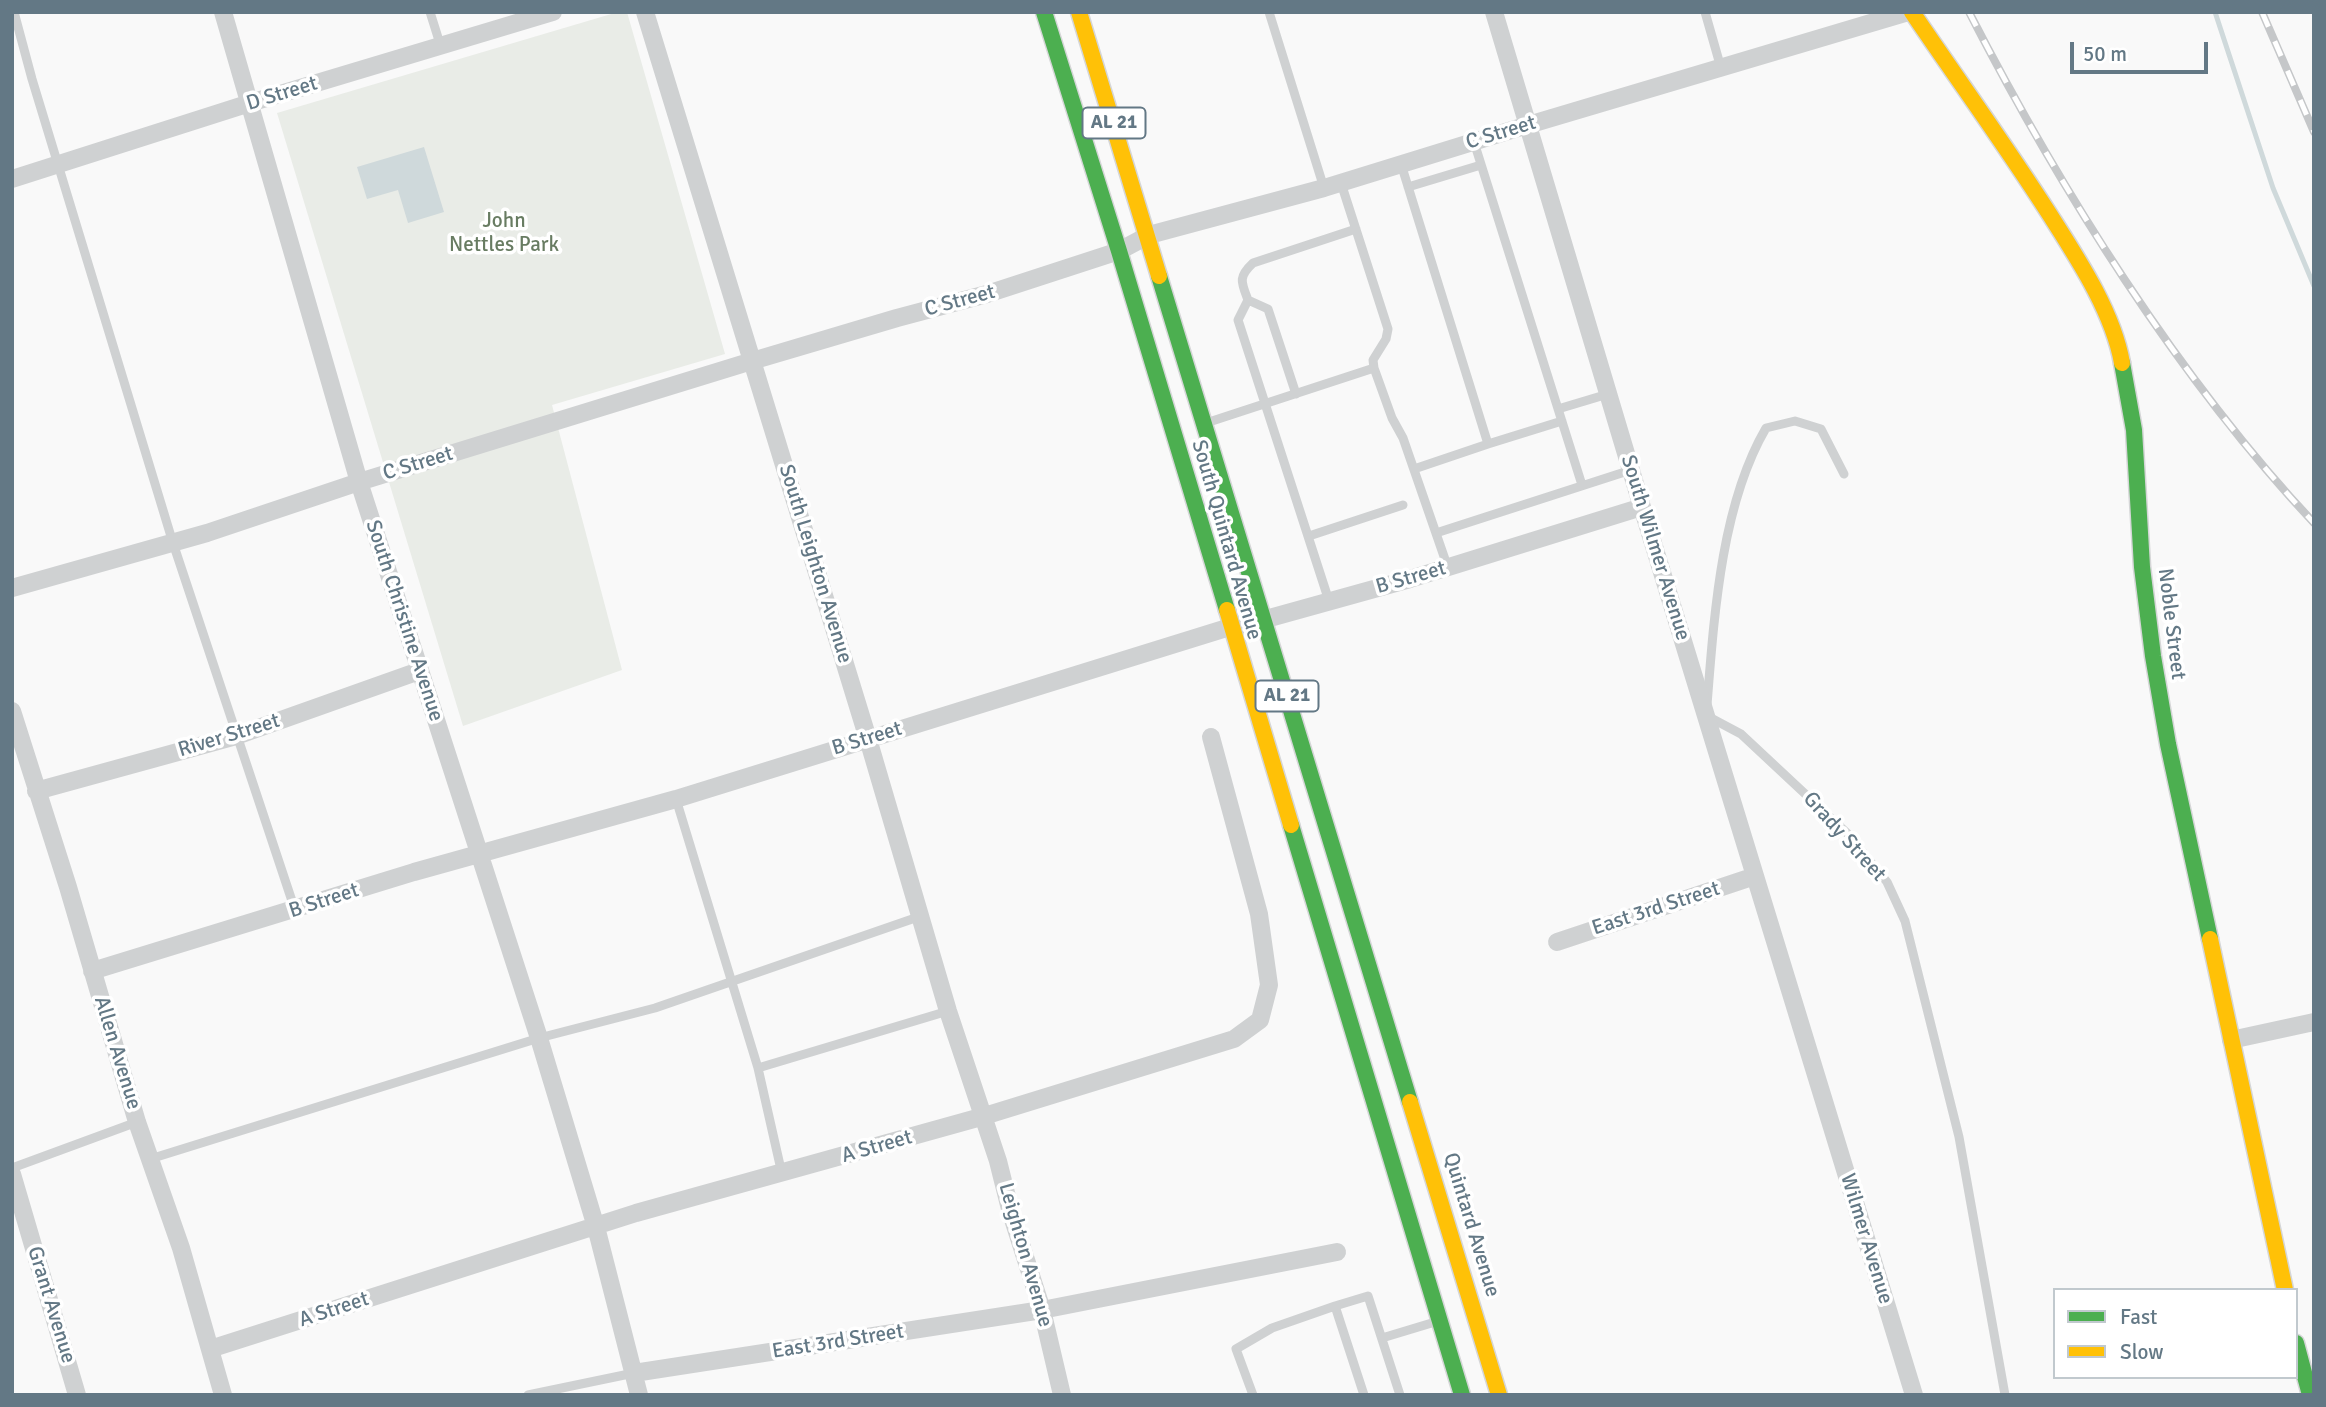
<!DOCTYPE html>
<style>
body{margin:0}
#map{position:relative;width:2326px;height:1407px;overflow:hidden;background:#f9f9f9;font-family:Signika,sans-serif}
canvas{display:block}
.frame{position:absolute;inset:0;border:14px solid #637885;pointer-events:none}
.legend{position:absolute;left:2053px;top:1288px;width:245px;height:91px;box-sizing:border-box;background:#fff;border:2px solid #c1c9ce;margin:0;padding:9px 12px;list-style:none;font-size:21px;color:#637885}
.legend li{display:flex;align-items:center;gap:14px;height:35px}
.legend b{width:35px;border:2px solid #c1c9ce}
.scale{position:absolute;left:2070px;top:42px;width:138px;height:32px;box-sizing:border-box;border:4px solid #637885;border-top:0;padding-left:9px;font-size:21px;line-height:24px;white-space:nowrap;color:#637885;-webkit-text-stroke:5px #fff;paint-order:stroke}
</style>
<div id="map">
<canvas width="2326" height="1407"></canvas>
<div class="frame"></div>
<ul class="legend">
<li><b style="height:9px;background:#4caf50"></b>Fast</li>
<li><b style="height:9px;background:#ffc107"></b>Slow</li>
</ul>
<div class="scale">50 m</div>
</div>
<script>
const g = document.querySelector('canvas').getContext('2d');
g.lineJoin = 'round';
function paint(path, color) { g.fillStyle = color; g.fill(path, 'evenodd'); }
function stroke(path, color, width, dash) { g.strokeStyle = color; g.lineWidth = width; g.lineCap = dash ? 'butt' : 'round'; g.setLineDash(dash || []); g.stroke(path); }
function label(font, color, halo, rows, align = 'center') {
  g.font = font + ' Signika,sans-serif'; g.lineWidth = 7; g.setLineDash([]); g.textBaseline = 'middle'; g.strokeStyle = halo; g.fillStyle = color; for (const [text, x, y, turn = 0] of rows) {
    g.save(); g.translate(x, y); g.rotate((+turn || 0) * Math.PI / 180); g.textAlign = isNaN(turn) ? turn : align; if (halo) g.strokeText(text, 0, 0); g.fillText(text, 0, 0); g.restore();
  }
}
paint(new Path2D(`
 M618,12H627L725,354L552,405L622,670L463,726L277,113Z`), '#e9ece7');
paint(new Path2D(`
 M424,147L444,212L408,223L398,190L367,199L357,167Z`), '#cfd9db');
stroke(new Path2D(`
 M2215,12L2273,188L2314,286`), '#cfd9db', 5);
const fast = new Path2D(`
 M1044,12L1119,251L1227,610
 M1159,276L1410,1102
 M2122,363L2134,430L2142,567L2153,656L2168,744L2210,939
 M1291,825L1462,1395
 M2296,1343L2310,1395`);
const slow = new Path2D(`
 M1079,12L1159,276
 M1912,12C1958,80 2006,146 2050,215C2078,259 2113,312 2122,363
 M1227,610L1291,825
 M2210,939L2285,1290
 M1410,1102L1499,1395`);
stroke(fast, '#d5d6d7', 19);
stroke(slow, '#d5d6d7', 19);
stroke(new Path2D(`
 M14,12L32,79L173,543L295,910
 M430,12L441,47
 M1269,12L1324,188
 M1705,12L1721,68
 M1474,142L1582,485
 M1401,164L1488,444L1414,469
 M1408,187L1481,165
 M1248,300L1268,309L1296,394
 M1374,368L1392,418L1403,438L1448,568
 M1558,409L1608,394
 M1209,422L1374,368L1373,360L1386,339L1388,329L1341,183
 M1488,444L1562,421
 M1436,533L1631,470
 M1309,536L1403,505
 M1329,601L1238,320L1248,300C1241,282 1238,277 1253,263L1356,229
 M1707,705C1714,617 1721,505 1766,428L1795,421L1821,429L1844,474
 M1709,717L1741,734L1847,833L1887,882L1905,921L1959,1137L2005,1395
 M676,799L758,1068L782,1174
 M758,1068L948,1011
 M150,1159L539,1038L655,1008L921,916
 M12,1168L137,1122
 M1382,1338L1435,1322
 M528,1395L634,1373
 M1253,1395L1236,1349L1272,1328L1335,1306
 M1364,1395L1335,1306L1368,1296L1400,1395`), '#cfd1d2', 9);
stroke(new Path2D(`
 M223,12L359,482L539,1038L596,1227L639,1395
 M645,12L868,739L948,1011L998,1161L1011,1213L1042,1310L1062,1395
 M1494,12L1642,507L1914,1395
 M12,179L250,103L553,12
 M12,588L207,533L359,482L752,361L897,318L987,294L1119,251L1149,235L1324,188L1528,125L1908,12
 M12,711L68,887L137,1122L181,1248L223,1395
 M36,791L236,736L419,671
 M1557,942L1755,876
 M92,971L414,872L676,799L1230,627L1266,619L1410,579L1642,507
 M2231,1040L2314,1022
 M12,1174L77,1395
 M210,1349L636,1213L981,1117L1234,1039L1260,1020L1269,985L1259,914L1211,737
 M634,1373L1042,1310L1337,1252`), '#cfd1d2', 18);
stroke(fast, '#4caf50', 16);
stroke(slow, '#ffc107', 16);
const rail = new Path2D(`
 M1969,12C2060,189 2178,378 2314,523
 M2262,12L2314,132`);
stroke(rail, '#c5c7c9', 8);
stroke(rail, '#fff', 5, [16]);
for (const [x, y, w] of [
 [1114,123,63],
 [1287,696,63]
]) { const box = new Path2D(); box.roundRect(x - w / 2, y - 15.5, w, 31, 5); g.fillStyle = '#fff'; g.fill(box); stroke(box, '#637885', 2); }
label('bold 19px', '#637885', null, [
 ["AL 21",1114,123],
 ["AL 21",1287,696]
]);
label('21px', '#637885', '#fff', [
 ["D Street",282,94,-17],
 ["C Street",1501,133,-17],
 ["C Street",960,301,-15],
 ["C Street",418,464,-17],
 ["South Quintard Avenue",1226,540,74],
 ["South Wilmer Avenue",1655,548,73],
 ["South Leighton Avenue",815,564,73],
 ["B Street",1411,578,-16],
 ["South Christine Avenue",404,621,72],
 ["Noble Street",2171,624,83],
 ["River Street",229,736,-17],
 ["B Street",867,739,-17],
 ["Grady Street",1844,837,48],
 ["B Street",324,901,-18],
 ["East 3rd Street",1656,909,-18],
 ["Allen Avenue",117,1053,73],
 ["A Street",877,1147,-16],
 ["Quintard Avenue",1471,1225,73],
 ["Wilmer Avenue",1866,1239,73],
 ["Leighton Avenue",1025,1255,74],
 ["Grant Avenue",51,1305,73],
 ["A Street",334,1310,-18],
 ["East 3rd Street",838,1342,-9]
]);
label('21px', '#687c62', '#fff', [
 ["John",504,221],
 ["Nettles Park",504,245]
]);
</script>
